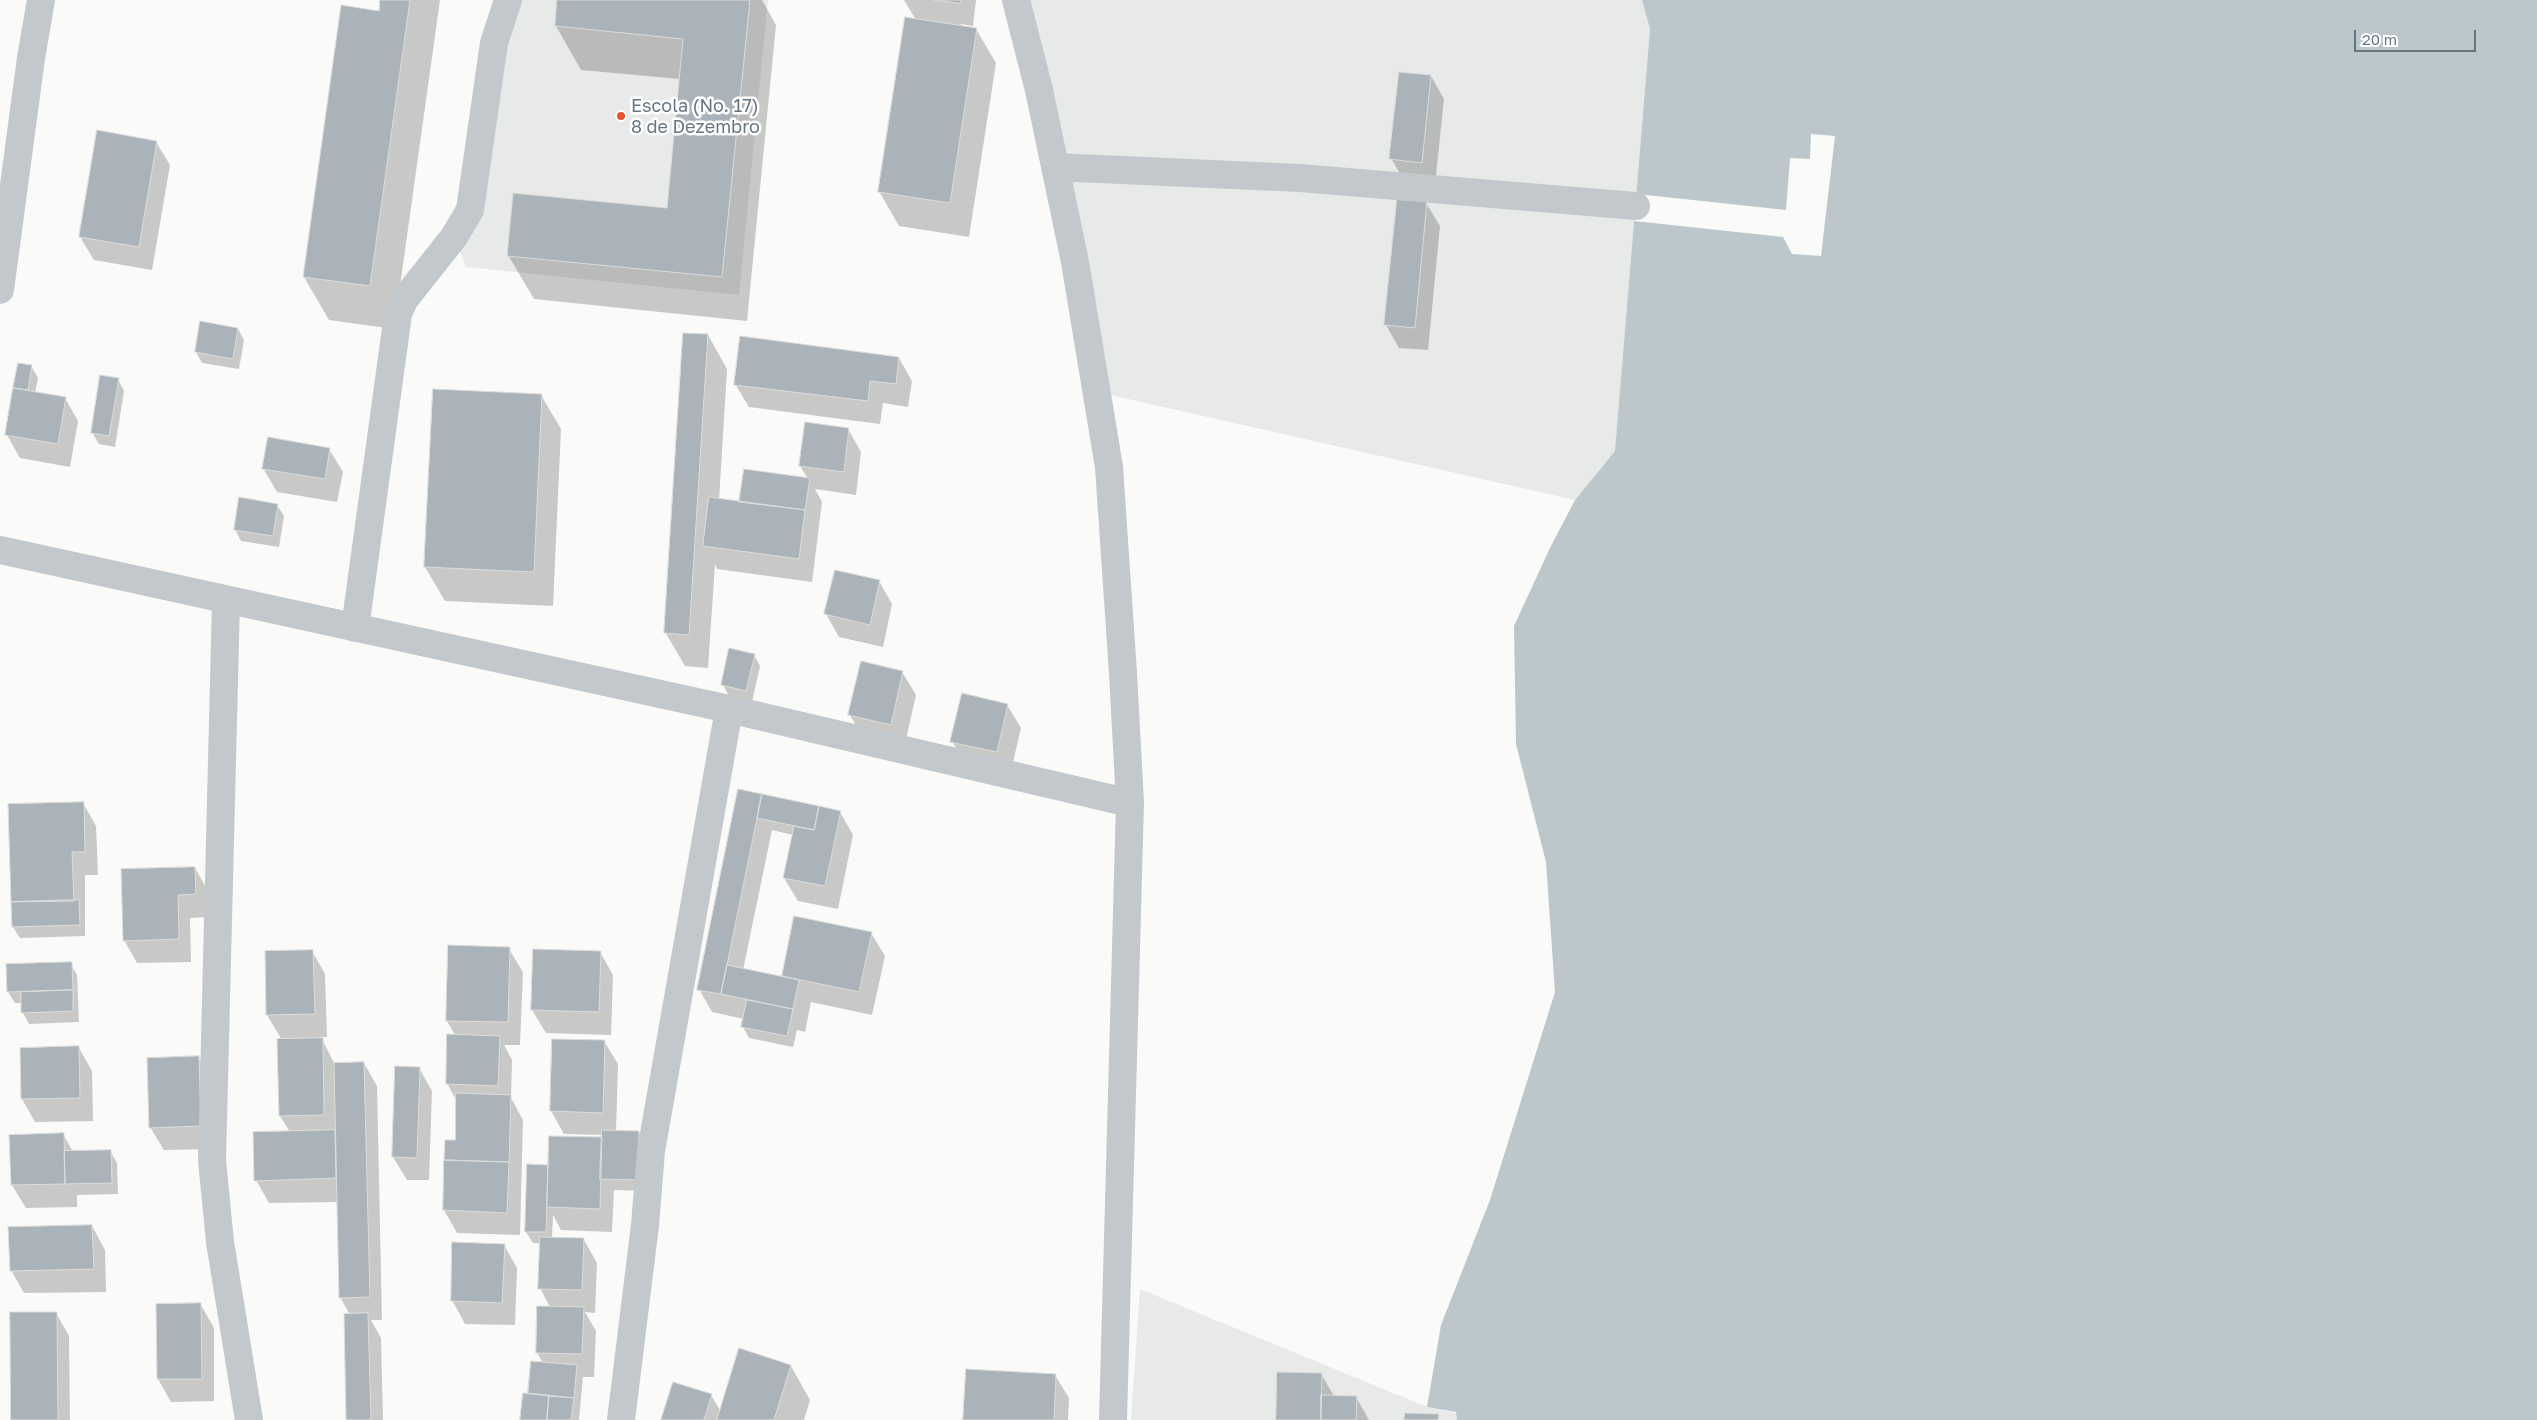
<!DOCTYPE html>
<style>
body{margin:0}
#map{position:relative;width:2537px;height:1420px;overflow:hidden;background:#fafaf8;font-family:"Golos Text",sans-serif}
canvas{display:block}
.scale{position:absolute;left:2354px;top:30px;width:122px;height:22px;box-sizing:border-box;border:2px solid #657683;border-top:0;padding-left:6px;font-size:15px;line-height:18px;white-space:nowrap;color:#657683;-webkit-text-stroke:4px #fff;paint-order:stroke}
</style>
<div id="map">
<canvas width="2537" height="1420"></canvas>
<div class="scale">20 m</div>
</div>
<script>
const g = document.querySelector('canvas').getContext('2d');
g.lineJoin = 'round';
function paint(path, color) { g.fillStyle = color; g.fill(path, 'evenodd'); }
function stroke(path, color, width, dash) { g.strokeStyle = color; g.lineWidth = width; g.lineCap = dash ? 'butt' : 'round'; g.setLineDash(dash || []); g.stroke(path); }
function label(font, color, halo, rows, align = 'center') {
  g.font = font + ' "Golos Text",sans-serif'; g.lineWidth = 5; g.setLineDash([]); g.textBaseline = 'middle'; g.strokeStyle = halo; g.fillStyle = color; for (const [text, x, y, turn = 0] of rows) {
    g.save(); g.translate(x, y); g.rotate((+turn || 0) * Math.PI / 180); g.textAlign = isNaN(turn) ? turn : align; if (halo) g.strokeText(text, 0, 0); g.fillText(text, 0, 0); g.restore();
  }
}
paint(new Path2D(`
 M508,0H768L739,295L466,267L454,237Z
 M1016,0H1642L1650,29L1615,451L1575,500L1097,392Z
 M1140,1289L1427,1407L1456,1413L1457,1420H1131Z`), '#e8e9e9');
paint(new Path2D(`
 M1642,0H2537V1420H1457L1456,1412L1427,1407L1441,1325L1490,1200L1555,992L1546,862L1516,744L1514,626L1550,548L1575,500L1615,451L1650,29Z`), '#bbc7cb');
paint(new Path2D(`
 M1811,134L1835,136L1821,256L1792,254L1783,237L1634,221L1637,194L1786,210L1790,158L1810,159Z`), '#fafaf8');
paint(new Path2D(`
 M381,0H440L394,329L329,320L304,277Z
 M559,0H762L776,25L747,321L534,299L508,255L668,209L680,79L581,70L556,26Z
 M904,0H976L973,26L961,24L960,27L976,29L996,63L969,237L899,226L879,191L916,20Z
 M1431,76L1444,99L1435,185L1404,181L1391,158Z
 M156,142L170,165L152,270L94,260L80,237Z
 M1426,203L1440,226L1428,350L1399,348L1386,325Z
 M238,329L244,340L239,369L202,363L196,352Z
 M708,335L727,369L719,500L740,503L808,479L800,466L848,429L861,452L856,495L815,489L822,502L812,582L717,569L715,564L708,668L685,666L665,632Z
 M899,358L912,381L908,407L883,403L880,424L749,407L735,384Z
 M19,364L31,366L38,378L35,393L65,398L78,421L70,467L20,458L7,435Z
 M118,379L124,391L115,447L99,444L92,432Z
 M434,390L541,395L561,429L553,606L445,601L425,567Z
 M329,449L343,472L337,502L277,492L263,468Z
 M277,505L284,516L279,547L241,541L235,529Z
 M879,581L892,604L883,647L839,637L826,614Z
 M754,655L760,666L752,702L729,696L723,685Z
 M902,672L916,695L904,748L863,738L850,715Z
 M1007,705L1021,728L1010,775L965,764L952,741Z
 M739,790L840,812L853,835L838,909L798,901L784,878L793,835L772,830L743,970L783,978L795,918L871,933L885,956L872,1015L811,1002L805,1032L797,1030L793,1047L749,1038L743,1027L744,1019L712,1012L699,989Z
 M83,803L96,826L98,875H85V936L20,938L13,927Z
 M195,868L208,891V917L190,918L191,962L137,963L124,940Z
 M509,949L523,972L520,1045H504L512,1060L511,1098L523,1120L520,1235L457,1233L444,1210L456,1141L457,1102L447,1083L455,1035L447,1021Z
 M312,951L325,974L327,1037H321L335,1065L364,1063L377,1086L382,1320H371L381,1338L383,1420H348L350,1315L340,1297L338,1202L269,1203L256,1180L290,1132L280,1116L282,1040L267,1015Z
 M600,952L613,975L611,1035L546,1033L532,1010Z
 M71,964L77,975L79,1022L29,1024L23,1013V1003H15L8,992L7,965Z
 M604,1041L618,1064L616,1131L639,1132L645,1144L644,1191L614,1190L612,1232L561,1230L553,1215L552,1238L584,1240L597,1263L595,1313L585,1312L596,1331L594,1377H583L579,1420H521L529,1395L532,1362L543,1363L537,1353L550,1307L540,1288L541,1243H533L526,1232L528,1165L549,1166L603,1138V1135L564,1134L551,1111Z
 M79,1048L92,1071L93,1121L35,1122L22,1099L21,1050Z
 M198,1057L212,1081L214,1149L164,1150L150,1127Z
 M419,1068L432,1091L429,1180H407L393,1157Z
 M63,1134L73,1152L110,1151L117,1163L118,1194L77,1195V1207L26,1208L12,1185Z
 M92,1226L105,1250L106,1292L24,1293L11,1270Z
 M504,1245L517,1268L515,1325L465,1324L452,1300Z
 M157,1305H201L214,1328V1401L171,1402L158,1379Z
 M56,1313L69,1336L70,1420H13Z
 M791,1366L810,1400L804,1420H662L711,1395L721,1412Z
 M1321,1374L1334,1396L1356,1397L1369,1420H1277Z
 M1055,1375L1069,1398L1068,1420H964Z`), '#0003');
const building = new Path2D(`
 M380,0H410L370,286L303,277L341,5L379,11Z
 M557,0H750L722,277L507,256L513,193L667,208L683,39L555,26Z
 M934,0H961L960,3Z
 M905,17L977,28L950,203L878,192Z
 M1399,72L1431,75L1422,163L1389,159Z
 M97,130L157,141L139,247L79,237Z
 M1397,199L1427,201L1415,328L1384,325Z
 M200,321L238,328L233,359L195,352Z
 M683,333L708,334L689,635L664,633Z
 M740,336L899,357L896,384L870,381L868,401L734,385Z
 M18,363L32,365L28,390L13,388Z
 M100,375L119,378L109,436L91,433Z
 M13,388L66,397L58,444L5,435Z
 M433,389L542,394L534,572L424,567Z
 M805,422L849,428L844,472L799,466Z
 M268,437L330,448L325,479L262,469Z
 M744,469L810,478L805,510L739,502Z
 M239,497L278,504L273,536L234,530Z
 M709,497L805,510L799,559L703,546Z
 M835,570L880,580L870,625L824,614Z
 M729,648L755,654L746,691L721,685Z
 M861,661L903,671L891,725L848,715Z
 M962,693L1008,704L997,752L950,742Z
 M738,789L762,794L721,994L697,990Z
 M762,794L819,806L814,830L757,818Z
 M84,802L85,852H72L74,901L11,902L8,804Z
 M819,806L841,811L825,886L783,878L794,826L814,830Z
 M195,867L196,894L178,895L179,939L123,941L121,869Z
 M79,900L80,925L12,927L11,902Z
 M794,916L872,932L859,992L782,976Z
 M448,945L510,947L508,1022L446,1021Z
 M533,949L601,951L599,1012L531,1010Z
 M313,950L315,1014L266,1015L265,951Z
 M72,962L73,990L7,992L6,964Z
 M727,965L799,980L793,1009L721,994Z
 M73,990V1011L21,1013V992Z
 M747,1000L793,1009L787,1036L741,1027Z
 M447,1034L500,1036L498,1086L446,1084Z
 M323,1038L324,1115L279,1116L277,1039Z
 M552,1039L605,1040L603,1113L550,1111Z
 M79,1046L80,1098L21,1099L20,1048Z
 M199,1056L201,1126L149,1128L147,1058Z
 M364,1062L370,1297L339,1298L334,1063Z
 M395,1066L420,1067L417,1158L392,1157Z
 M456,1093L511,1095L509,1162L444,1160L445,1140H455Z
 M335,1130L336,1178L254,1181L253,1132Z
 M602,1130L639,1131L638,1180L600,1179Z
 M64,1133L65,1184L11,1185L9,1135Z
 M549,1136L602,1137L600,1209L547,1207Z
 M111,1150L112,1183L65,1184L64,1151Z
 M444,1160L509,1162L507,1213L443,1210Z
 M527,1164L548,1165L546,1232H525Z
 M92,1225L94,1269L10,1271L8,1227Z
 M540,1237L584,1238L582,1290L538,1289Z
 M452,1242L505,1244L502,1303L451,1301Z
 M201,1303L202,1379H157L156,1304Z
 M537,1306L584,1307L582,1354L536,1353Z
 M10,1312H57L58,1420H11Z
 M368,1313L371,1420H346L344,1314Z
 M739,1348L791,1365L774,1420H717Z
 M531,1361L577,1365L574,1398L528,1393Z
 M966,1369L1056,1374L1054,1420H963Z
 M1277,1372L1322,1373L1321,1420H1276Z
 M673,1382L712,1394L704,1420H661Z
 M523,1393L549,1396L547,1420H520Z
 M1321,1395L1357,1396L1356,1420H1321Z
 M549,1396L574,1398L571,1420H547Z
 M1405,1413L1439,1414L1438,1420H1404Z`);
paint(building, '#aab3b9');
stroke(building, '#dcdcda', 1);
stroke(new Path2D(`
 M1016,0L1039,90L1075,262L1109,467L1123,673L1130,803L1113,1420
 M1055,167L1300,178L1636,206
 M0,290L31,58L41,0
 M0,550L729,709L1130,803
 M226,601L212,1160L220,1242L249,1420
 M355,628L398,314L404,300L454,237L470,210L494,43L508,0
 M621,1420L645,1225L651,1151L729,709`), '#c3c8cc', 28);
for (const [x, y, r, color] of [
 [621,116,5,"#e4572e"]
]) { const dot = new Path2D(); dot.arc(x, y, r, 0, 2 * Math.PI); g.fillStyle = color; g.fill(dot); stroke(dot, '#fff', 2); }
label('18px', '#657683', '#fff', [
 ["Escola (No. 17)",631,106],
 ["8 de Dezembro",631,127]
], 'left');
</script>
